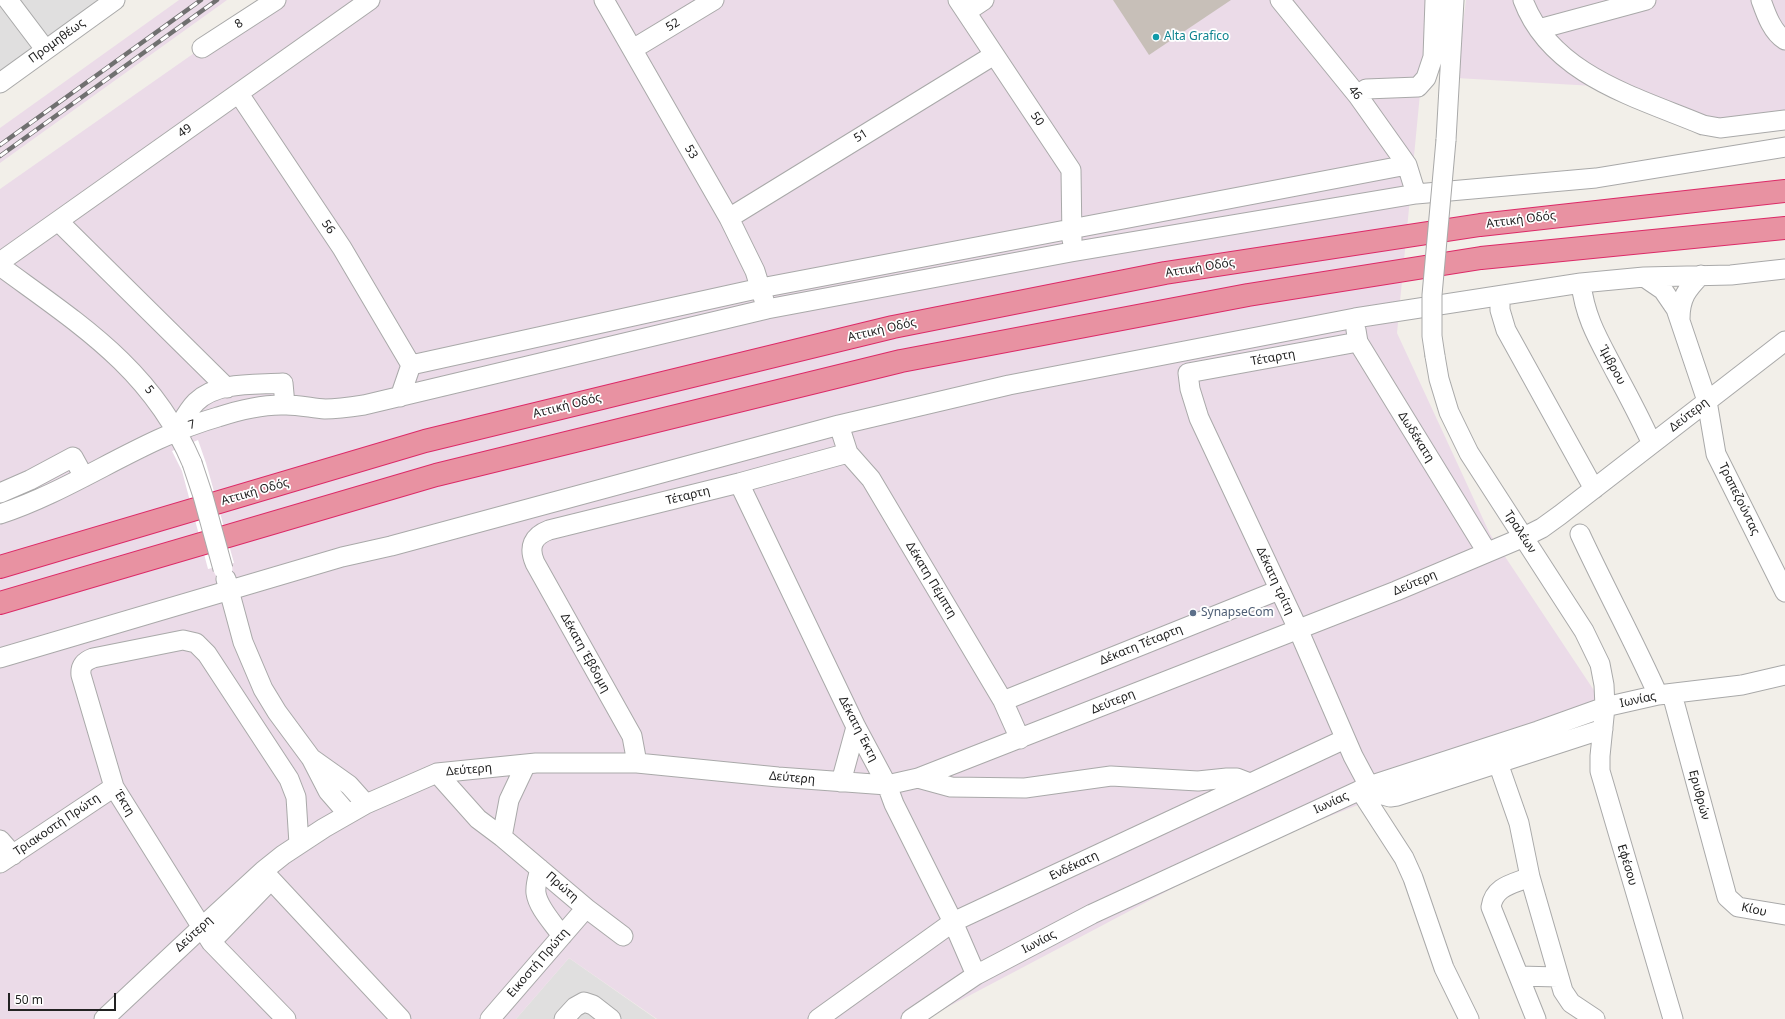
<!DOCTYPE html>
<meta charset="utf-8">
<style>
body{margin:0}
#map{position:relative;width:1785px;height:1019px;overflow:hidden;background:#f2efe9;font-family:"Noto Sans",sans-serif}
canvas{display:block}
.scale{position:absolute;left:8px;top:993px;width:108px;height:18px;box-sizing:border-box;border:2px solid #222;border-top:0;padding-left:5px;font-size:12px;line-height:14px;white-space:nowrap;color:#222;-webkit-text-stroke:3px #fff;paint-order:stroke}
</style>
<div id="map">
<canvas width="1785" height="1019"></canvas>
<div class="scale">50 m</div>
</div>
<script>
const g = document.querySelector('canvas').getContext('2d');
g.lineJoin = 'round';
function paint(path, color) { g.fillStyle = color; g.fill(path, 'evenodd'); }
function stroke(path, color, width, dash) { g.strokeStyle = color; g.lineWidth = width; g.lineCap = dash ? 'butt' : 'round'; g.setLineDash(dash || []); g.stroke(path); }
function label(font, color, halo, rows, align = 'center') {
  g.font = font + ' "Noto Sans",sans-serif'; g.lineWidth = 3.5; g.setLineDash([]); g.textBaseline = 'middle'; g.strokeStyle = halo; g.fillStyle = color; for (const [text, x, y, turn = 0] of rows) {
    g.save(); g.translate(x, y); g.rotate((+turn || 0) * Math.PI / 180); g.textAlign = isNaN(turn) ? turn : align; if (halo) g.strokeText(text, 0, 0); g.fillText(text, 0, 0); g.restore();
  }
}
paint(new Path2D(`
 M0,0H105L0,75Z
 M569,958L656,1019H516Z`), '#e0dfdf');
paint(new Path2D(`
 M179,0H227L0,163V128Z
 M270,0H1429L1397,333L1490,534L1605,707L1247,849L925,1019H657L569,958L516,1019H0V189Z
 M1466,0H1785V125L1715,136L1594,86L1456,78Z`), '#ebdbe8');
paint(new Path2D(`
 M198,440L206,463L234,563L208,569L182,471L172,451Z`), '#fff');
paint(new Path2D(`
 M1113,0H1231L1149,55Z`), '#c7bfb8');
const minor = new Path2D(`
 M8,0L45,49
 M604,0L729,218L755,271L764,300
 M958,0L1071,170L1072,240
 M1280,0L1358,96L1407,165L1416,194
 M1523,0C1551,75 1636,97 1703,125L1720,128L1785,120
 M1761,0C1766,14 1772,32 1785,40
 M966,12L984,0
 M1539,29L1646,0
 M202,48L276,0
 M633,49L714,0
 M0,83L115,0
 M239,94L342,248L411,365
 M1358,96L1366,89L1418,87L1426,78L1433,57L1435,0
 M1446,140L1454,0
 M729,218L994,55
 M58,221L227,388
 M0,262L370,0
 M0,266C79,324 152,369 192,463
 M1644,277L1663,290L1676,309L1707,401L1716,454L1785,592
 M1581,283C1585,319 1600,342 1616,373C1629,397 1641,420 1652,444
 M1500,296V310L1506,330L1594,489
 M1680,319C1680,298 1687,289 1701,275
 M1356,330L1358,342L1487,552
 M1358,342L1188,373L1190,389L1199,418L1298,629L1353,756L1369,786L1383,795L1390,797L1397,796L1603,729
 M1435,356L1439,379L1449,412L1469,453L1584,631L1600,664L1604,685L1605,707L1600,756V771L1673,1019
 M411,365L761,288L1407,165
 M400,397L411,365
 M839,425L848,453L871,479L1003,701L1020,739
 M177,430C183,420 188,410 196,402C217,381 256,385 283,383L285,405
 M739,483L856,727L887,785L894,804L953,922L976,975
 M0,493L30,480L73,457L84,477
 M0,514C76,489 140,439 218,417C239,410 263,404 286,405C299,405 312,408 325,409C338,409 351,407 364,405L767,309L1071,252L1416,194L1596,178L1785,147
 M1580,534C1605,588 1634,641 1658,695
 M226,579L243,642L263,689L277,712L311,758L328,791L348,814
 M0,658L342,557L391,546L839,425L1009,385L1355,318L1581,283L1644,277L1731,275L1785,269
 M1672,694L1727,897L1738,907L1785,915
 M1003,701L1279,590
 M311,758L349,785L366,804
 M637,763L632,736L535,563C528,547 533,536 549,530L739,483L848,453
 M1498,763L1519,823L1530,877L1563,991L1571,1003L1595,1019
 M437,773L478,819L502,837L586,908L623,936
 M918,778L951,787L1025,788L1111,776L1198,781L1227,778H1237L1250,783
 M841,782L856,727
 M1360,790L1404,858L1413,878L1444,968L1469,1019
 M502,837L509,800L526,764
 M0,840L13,855
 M0,863L114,787
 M540,869C538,877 535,885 536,893C538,908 554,924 562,936
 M263,871L401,1019
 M1530,877C1513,884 1494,886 1491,907L1536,1019
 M211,942L270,881
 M1519,976L1558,977
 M104,1019L201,928L263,871L283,855L324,828L366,804L437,773L536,763H637L778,777L887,785L918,778L1396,591L1524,537L1542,528L1560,515L1785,341
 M286,1019L211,942L114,787L81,675C80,665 85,661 93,658L183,640L196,643L207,654L289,779L296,797L299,844
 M490,1019L586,908
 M564,1019L575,1007L584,1002L593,1005L611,1019
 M818,1019L953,922L1345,739
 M911,1019L976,975L1092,914L1369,786L1538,731L1605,707L1658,695L1742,685L1785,675`);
const highway = new Path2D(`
 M0,567L425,441L893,327L1165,273L1480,225L1785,191
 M0,603L436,475L901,361L1248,295L1481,258L1785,228`);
stroke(minor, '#a9a9a9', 21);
stroke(highway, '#dc2a67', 24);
stroke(minor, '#fff', 19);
stroke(highway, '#e892a2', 22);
const rail = new Path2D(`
 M0,145L201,0
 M0,156L217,0`);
stroke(rail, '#707070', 4.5);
stroke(rail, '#fff', 3, [9]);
const minorBridge = new Path2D(`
 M1435,356L1432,336V295L1446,140
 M192,463L203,496L223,569`);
stroke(minorBridge, '#a9a9a9', 21, []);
stroke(minorBridge, '#fff', 19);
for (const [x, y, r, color] of [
 [1156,37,4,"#0f9aa8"],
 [1193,613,4,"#5c6f8a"]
]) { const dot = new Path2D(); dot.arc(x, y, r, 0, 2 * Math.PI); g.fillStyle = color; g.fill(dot); stroke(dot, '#fff', 1.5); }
label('12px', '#222', '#fff', [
 ["8",239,24,-33],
 ["52",673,25,-32],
 ["Προμηθέως",57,41,-36],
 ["46",1355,93,52],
 ["50",1037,119,56],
 ["49",185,131,-35],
 ["51",861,136,-32],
 ["53",691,152,60],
 ["Αττική Οδός",1521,220,-7],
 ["56",328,227,56],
 ["Αττική Οδός",1200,268,-9],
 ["Αττική Οδός",882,330,-13],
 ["Τέταρτη",1273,358,-10],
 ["Ίμβρου",1612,365,62],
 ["5",149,390,51],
 ["Αττική Οδός",567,406,-14],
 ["Δεύτερη",1689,415,-38],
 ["7",192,425,-18],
 ["Δωδέκατη",1416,437,58],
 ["Αττική Οδός",255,492,-16],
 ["Τέταρτη",688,496,-14],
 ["Τραπεζούντας",1739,499,64],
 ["Τραλέων",1520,532,57],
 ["Δέκατη Πέμπτη",931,580,59],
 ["Δέκατη τρίτη",1275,581,65],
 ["Δεύτερη",1415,583,-23],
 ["Δέκατη Τέταρτη",1141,645,-22],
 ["Δέκατη Έβδομη",585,653,61],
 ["Ιωνίας",1638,700,-12],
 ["Δεύτερη",1113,702,-22],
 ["Δέκατη Έκτη",858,729,63],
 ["Δεύτερη",469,770,-5],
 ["Δεύτερη",792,778,5],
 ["Ερυθρών",1699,795,75],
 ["Έκτη",124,803,59],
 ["Ιωνίας",1331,803,-25],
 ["Τριακοστή Πρώτη",57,825,-34],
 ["Εφέσου",1627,865,73],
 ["Ενδέκατη",1074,866,-25],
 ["Πρώτη",562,887,41],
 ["Κίου",1754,910,13],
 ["Δεύτερη",194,934,-43],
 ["Ιωνίας",1039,942,-28],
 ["Εικοστή Πρώτη",538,963,-49]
]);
label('12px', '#0d838f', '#fff', [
 ["Alta Grafico",1164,37]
], 'left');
label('12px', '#4e5e75', '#fff', [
 ["SynapseCom",1201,613]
], 'left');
</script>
